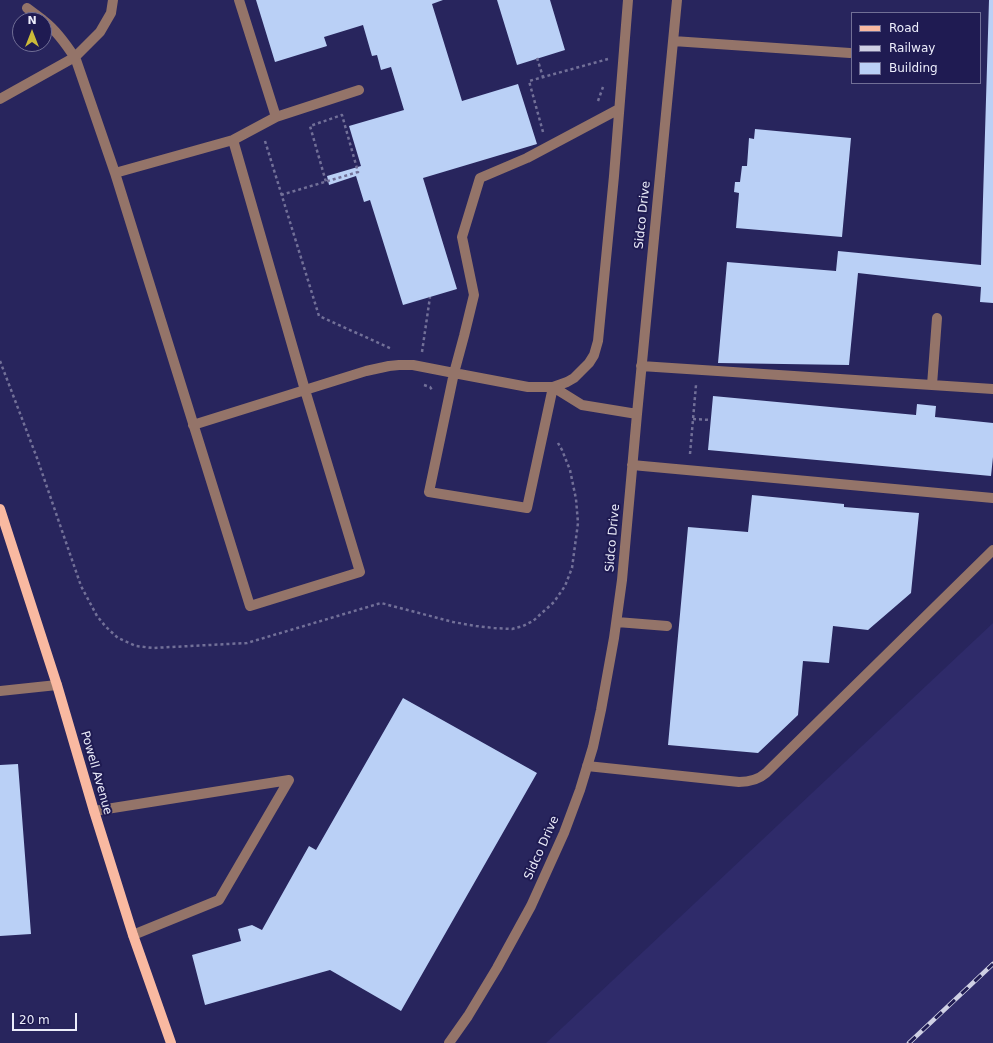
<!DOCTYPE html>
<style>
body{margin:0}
#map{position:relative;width:993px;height:1043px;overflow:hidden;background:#28255d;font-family:"DejaVu Sans",sans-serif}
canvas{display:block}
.legend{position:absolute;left:851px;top:12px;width:130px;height:72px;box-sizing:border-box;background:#1f1b52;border:1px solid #716f96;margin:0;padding:5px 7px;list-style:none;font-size:12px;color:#ecedfb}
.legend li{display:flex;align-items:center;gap:8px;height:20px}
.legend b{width:20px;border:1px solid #716f96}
.north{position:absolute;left:12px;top:12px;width:40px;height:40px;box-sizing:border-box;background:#1f1b52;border:1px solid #716f96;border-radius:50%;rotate:0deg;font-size:11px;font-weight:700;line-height:16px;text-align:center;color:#ecedfb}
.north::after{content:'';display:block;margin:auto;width:14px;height:18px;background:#cbba39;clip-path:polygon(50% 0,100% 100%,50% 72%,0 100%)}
.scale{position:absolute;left:12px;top:1013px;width:65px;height:18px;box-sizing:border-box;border:2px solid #ecedfb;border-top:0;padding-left:5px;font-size:12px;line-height:14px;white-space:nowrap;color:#ecedfb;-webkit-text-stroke:3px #1f1b52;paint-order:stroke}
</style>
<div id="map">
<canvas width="993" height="1043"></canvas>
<ul class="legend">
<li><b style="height:5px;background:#f9b9a1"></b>Road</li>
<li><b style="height:5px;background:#cfd0e4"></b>Railway</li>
<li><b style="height:11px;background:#bad0f6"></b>Building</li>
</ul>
<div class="north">N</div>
<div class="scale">20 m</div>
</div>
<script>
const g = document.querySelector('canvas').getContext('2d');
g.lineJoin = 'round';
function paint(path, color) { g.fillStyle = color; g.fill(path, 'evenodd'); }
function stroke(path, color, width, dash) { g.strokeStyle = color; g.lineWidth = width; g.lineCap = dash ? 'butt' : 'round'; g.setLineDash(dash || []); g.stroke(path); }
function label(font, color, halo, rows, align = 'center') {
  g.font = font + ' "DejaVu Sans",sans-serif'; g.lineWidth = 4; g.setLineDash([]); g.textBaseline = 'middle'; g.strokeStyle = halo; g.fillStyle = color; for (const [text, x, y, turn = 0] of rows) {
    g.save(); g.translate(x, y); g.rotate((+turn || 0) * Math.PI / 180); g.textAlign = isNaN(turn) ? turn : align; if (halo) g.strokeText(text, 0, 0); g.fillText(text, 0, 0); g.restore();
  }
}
paint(new Path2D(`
 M993,623V1043H546Z`), '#2f2b6a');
paint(new Path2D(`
 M256,0H443L432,4L462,101L518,84L537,144L423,178L457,289L403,305L370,200L364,202L356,176L329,185L327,176L361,166L349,126L404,110L391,67L381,70L377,55L372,56L363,25L324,37L327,46L275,62Z
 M497,0H550L565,50L517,65Z
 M989,0H993V303L980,302L981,287L858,273L849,365L718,363L727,262L836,271L838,251L981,265Z
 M755,129L851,138L842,237L736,228L739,193L734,192L735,182H740L742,166H747L749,138L754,139Z
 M713,396L916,415L917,404L936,406L935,417L993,423V457L991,476L708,450Z
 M752,495L844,504V507L919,513L911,593L868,630L833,626L829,663L803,661L798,715L758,753L668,745L688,527L748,532Z
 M403,698L537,773L401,1011L330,970L205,1005L192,955L241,941L238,929L252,925L262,930L309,846L316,850Z
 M18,764L31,934L0,936V765Z`), '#bad0f6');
stroke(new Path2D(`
 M537,58L543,77
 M598,101L603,87
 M543,132L529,81L608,59
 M265,141L319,316L392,349
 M281,195L358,172L342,115L310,126L326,182
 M422,352L430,297
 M0,361L37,458L81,586L97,616L106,627L118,638L136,646L153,648L247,643L381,603L453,622L476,626L494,628L512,629L523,626L533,621L554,602L565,586L572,568L578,523L576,499L570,470L562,450L558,443
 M424,385L430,387L433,391
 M693,419L711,420
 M690,454L696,385`), '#727098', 2.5, [3, 3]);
stroke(new Path2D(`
 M27,8L43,20
 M44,21C57,31 66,44 75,58
 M673,41L850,53
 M75,57L115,173L250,606L360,572L305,390L366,371L389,366L399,365H413L454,373L429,492L527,508L553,387L567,382L574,378L589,363L594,355L598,341L614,176L628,0
 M0,99L75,57L100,32L111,13L113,0
 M619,109L527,158L480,178L462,237L474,295L464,336L454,373L528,387H553L582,405L637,414
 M276,117L359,90
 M115,173L233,140
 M641,366L993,389
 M932,385L937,318
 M193,425L305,390L233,140L276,117L239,0
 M632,465L993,498
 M617,622L667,626
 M0,691L57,685
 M587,766L739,782C750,782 758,780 766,773L993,550
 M94,811L289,780L219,900L133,935
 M449,1043L468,1016L497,968L531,906L564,833L580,790L593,747L601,710L614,638L622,580L637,414L677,0`), '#947469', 10);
stroke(new Path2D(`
 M0,509L57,685L94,811L133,935L171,1043`), '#f9b9a1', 10);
const rail = new Path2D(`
 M909,1043L993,964`);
stroke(rail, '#cfd0e4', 4.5);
stroke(rail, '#1f1b52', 3, [9]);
label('12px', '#ecedfb', '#1f1b52', [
 ["Sidco Drive",643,215,-84],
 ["Sidco Drive",613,538,-85],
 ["Powell Avenue",96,773,74],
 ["Sidco Drive",542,848,-66]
]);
</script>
